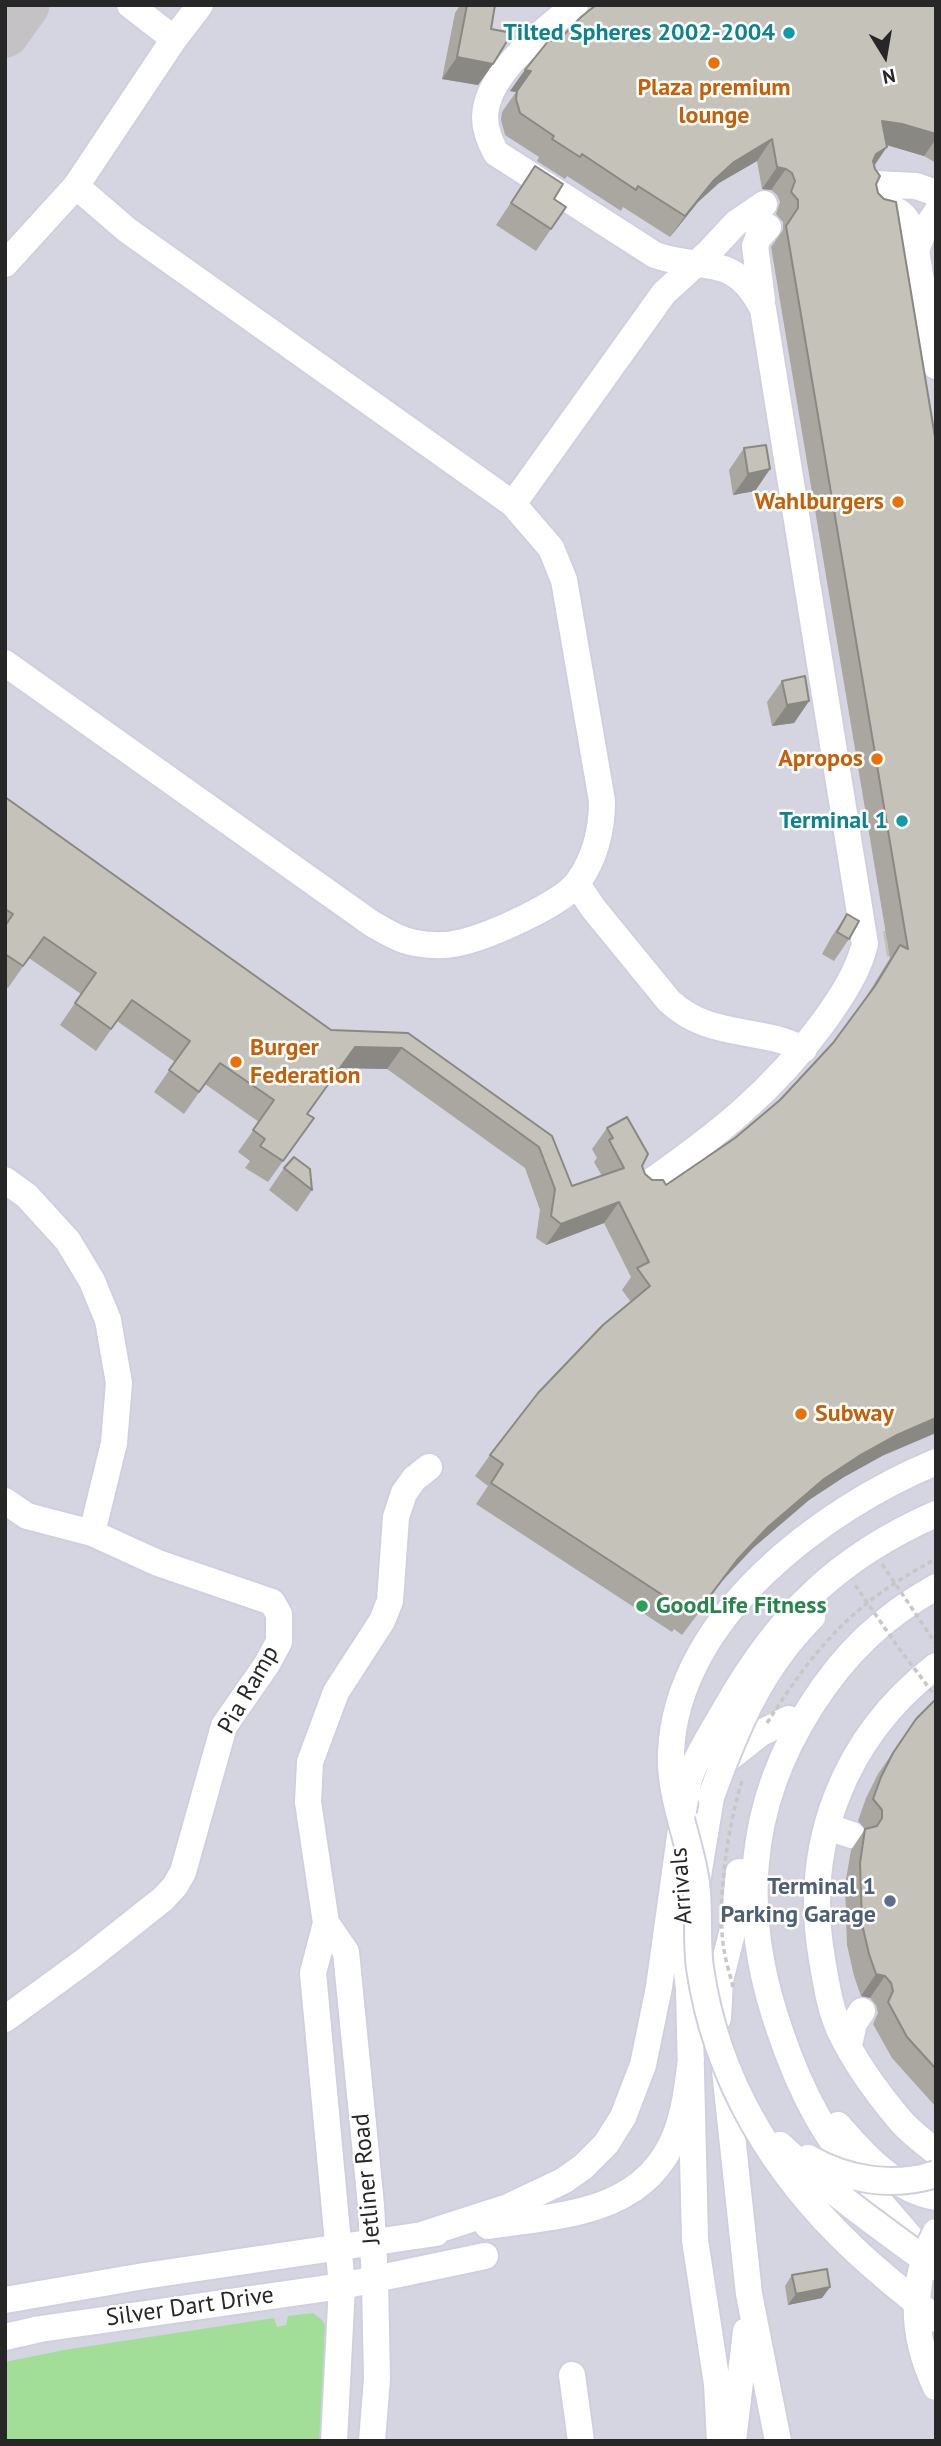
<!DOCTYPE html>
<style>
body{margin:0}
#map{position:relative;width:941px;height:2446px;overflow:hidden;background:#eae6d9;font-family:"PT Sans",sans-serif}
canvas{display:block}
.frame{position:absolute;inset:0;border:7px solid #272727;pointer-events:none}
.north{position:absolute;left:850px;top:21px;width:70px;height:70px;-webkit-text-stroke:5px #fff;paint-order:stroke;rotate:169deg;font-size:19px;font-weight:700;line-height:28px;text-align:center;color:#272727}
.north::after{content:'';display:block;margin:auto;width:24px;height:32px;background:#272727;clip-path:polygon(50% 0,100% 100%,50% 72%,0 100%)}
</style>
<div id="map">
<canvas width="941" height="2446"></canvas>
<div class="frame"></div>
<div class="north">N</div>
</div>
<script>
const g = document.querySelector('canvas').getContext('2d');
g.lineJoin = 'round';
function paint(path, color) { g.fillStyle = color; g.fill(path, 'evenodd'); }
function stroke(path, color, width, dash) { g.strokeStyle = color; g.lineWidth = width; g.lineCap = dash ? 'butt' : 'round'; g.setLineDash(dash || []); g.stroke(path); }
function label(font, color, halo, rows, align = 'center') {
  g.font = font + ' "PT Sans",sans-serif'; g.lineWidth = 5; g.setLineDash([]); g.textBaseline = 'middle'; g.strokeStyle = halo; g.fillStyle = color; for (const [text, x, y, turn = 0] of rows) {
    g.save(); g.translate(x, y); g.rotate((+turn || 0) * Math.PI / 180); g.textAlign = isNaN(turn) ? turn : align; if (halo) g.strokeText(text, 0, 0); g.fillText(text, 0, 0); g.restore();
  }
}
paint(new Path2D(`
 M5,5H936V2441H5Z`), '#d5d5e2');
paint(new Path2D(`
 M313,2313L322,2320L331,2336L323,2441H5V2362L64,2350L274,2318L277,2327L286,2325L288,2316Z`), '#a2de97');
stroke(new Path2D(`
 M5,33L25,5`), '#c4c2c5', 49);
stroke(new Path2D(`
 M885,944L936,936`), '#c3c0b5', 26, [26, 13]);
const minor = new Path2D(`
 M130,5L174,39
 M575,5C544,31 486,73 485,117C485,130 490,142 496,153L655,255C706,273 733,251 763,309L865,944C858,972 842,996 825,1020C773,1092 716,1136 643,1187
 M874,184L916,186L936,193
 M877,207C908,207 911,225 916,251
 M936,213L923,232L916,251L936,366
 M5,264L76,186L174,39L200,5
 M762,300L755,246L758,238L768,227
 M513,504L664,293L709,252L736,223L764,204
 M5,663L371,923C385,931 399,940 415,943C431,946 448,946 463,942C491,935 562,904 578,882C595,858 602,830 602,801L564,580L551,548L513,504L127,230L76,186
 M577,884L593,908L669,1001C700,1030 733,1029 772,1038C783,1040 794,1045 804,1049
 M5,1180L27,1196L68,1241L92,1281L108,1320L119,1383L114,1443L92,1533
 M5,1501L27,1516L92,1533L158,1563L272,1602L279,1614V1642L267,1664L224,1726L183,1872L175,1886L163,1899L86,1960L5,2019
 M936,1666C844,1737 802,1844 822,1959C826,1983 830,2009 840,2031C855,2062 878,2094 900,2120C910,2132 924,2142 936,2152
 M719,1766L761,1733L789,1719
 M827,1827L852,1835
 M697,1882L711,1797
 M681,1917L689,1989L695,2240L717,2384L720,2441
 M326,1923L346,1952L371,2205L375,2281L377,2379L372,2441
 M718,2018L720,1981L734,1925L739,1872
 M849,2045L854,2023L862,2011
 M725,2070L749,2294L778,2441
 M838,2125C864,2155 895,2190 936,2197
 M488,2226C560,2215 645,2215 676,2134C685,2110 688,2084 691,2059
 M421,2235L508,2207L563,2181L583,2167L606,2144L623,2117L643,2065L659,1987L682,1822
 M922,2251C886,2208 846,2167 818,2118C802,2090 790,2061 780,2031C740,1917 745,1809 811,1706C844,1654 882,1617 936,1587
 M5,2300L144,2276L436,2233
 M5,2337L40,2329L342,2286L485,2256
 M572,2375L581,2441
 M334,2441L342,2286L313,1973L326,1923L308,1802L310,1762L336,1692L382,1621L390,1601L396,1517L404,1493L414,1479L429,1467
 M733,2441L746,2331`);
stroke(minor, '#cfcfe0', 30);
stroke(minor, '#fff', 26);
const minorBridge = new Path2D(`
 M936,1462C822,1509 677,1617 671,1752C669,1797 690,1839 696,1883C700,1911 696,1940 700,1968C716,2079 774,2174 854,2249C880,2274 909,2296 936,2319
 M711,1797C735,1730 760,1669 812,1617
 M683,1811C685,1800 686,1789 689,1779C697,1755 713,1731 726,1708C778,1616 838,1557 936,1514
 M780,2145C828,2190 881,2228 935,2267
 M808,2158C846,2180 893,2188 936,2174
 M936,2232C910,2283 911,2335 936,2387`);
stroke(minorBridge, '#cfcfe0', 30, []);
stroke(new Path2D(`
 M882,1564L936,1644
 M855,1585L898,1647L936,1697
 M767,1723C817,1645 853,1603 936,1559
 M733,1987C730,1975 726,1962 724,1950C716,1902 728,1824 743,1778`), '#c7c7c7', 3.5, [5, 3.5]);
stroke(minorBridge, '#fff', 26);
paint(new Path2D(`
 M460,5H495L491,29L493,64L478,85L442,79L455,13Z
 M936,5V163L924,156L886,145L874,165L876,184L936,443L882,1456L844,1477L809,1500L753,1548L722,1581L682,1635L674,1629L672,1632L476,1504L488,1486L475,1476L490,1455L631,1302L622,1290L631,1277L604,1223L546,1245L536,1238L540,1210L525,1168L387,1069L340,1068L308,1114L314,1118L268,1182L245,1168L250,1161L238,1152L259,1122L205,1084L184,1114L154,1092L175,1062L117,1021L96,1051L60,1025L81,994L29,958L8,988L5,986V797L331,1030L408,1033L552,1136L572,1186L602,1176L594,1162L597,1158L592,1149L607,1128L642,1166L645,1174L652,1180L666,1185L735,1138L780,1100L833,1043L863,1002L890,958L771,247L783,230V222L776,214L780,202L777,195L771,190L762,189L757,161L719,183L698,202L670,237L623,207L621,211L567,176L565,179L537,161L539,157L505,135L501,120L502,112L516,92L510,91L525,70L557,42Z
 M535,166L554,199L551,229L536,251L496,225Z
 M744,448L770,469L755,491L733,495L729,470Z
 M782,681L809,701L794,723L772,726L767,702Z
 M847,914L849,939L834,961L822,954L832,936Z
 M284,1168L312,1190L297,1212L269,1190Z
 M936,1699V2107L892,2058L873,2024L878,2013L876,2005L870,1998L861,1996L854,1976L847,1945L845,1885L851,1850L865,1829L858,1821L866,1798L878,1774L916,1719Z
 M792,2275L830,2287L822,2298L788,2305L785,2286Z`), '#a9a79f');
paint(new Path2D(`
 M457,57L493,64L478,85L442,79Z
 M525,70L531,71L516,92L510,91Z
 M882,121L902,124L936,134V139L924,156L887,145L867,142Z
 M772,139L757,161L719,183L698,202L670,237L685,216L713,181L734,162Z
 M887,147L872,169L876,154Z
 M777,167L786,169L771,190L762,189Z
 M770,469L755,491L733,495L748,474Z
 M809,701L794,723L772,726L787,705Z
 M355,1047L402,1048L387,1069L340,1068Z
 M619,1202L604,1223L546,1245L561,1224Z
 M936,1418V1433L882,1456L844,1477L809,1500L753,1548L722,1581L682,1635L737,1560L768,1527L824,1479L859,1456L897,1435Z
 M876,1974L885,1976L870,1998L861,1996Z
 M830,2287L822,2298L788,2305L796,2294Z`), '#8a8882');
const building = new Path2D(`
 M467,5H495L491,29L512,33L493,64L457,57Z
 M596,5H936V134L902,124L882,121L887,147L876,154L873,161L875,169L880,176L876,184L878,193L884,199L896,202L936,443V1418L897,1435L859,1456L824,1479L768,1527L737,1560L697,1613L689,1608L687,1611L491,1483L503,1464L490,1455L538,1393L603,1325L650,1286L637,1268L649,1262L619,1202L561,1224L551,1216L555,1189L539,1147L402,1048L355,1047L307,1114L314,1118L283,1161L260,1146L265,1139L253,1130L274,1100L220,1063L199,1092L169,1070L190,1041L132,1000L111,1029L75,1003L96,973L44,937L23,966L5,954V926L13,914L5,909V797L331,1030L408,1033L552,1136L572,1186L624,1168L609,1140L613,1138L607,1128L627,1117L648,1154L642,1166L645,1174L652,1180H663L666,1185L735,1138L780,1100L833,1043L875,986L900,945L908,949L786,226L798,208V200L791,192L795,181L792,173L786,169L777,167L772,139L734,162L713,181L685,216L638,186L636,190L582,154L580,157L552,139L554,136L520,113L516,99L517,91L531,71L525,70L549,40L557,42L581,17Z
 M535,166L563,184L554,199L566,207L551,229L511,203Z
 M766,445L770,469L748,474L744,448Z
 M805,676L809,701L787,705L782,681Z
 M847,914L859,921L849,939L837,932Z
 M294,1157L310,1169L312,1190L284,1168Z
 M936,1699V2069L907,2037L888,2002L893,1991L891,1983L885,1976L876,1974L869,1954L862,1924L860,1863L865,1829L877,1826L882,1818V1810L873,1799L881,1777L893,1753L916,1719Z
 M827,2269L830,2287L796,2294L792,2275Z`);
paint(building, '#c5c2b9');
stroke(building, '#8a8882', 2);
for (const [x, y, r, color] of [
 [789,33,7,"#0f9aa8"],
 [714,63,7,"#e8710a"],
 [898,502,7,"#e8710a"],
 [877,759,7,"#e8710a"],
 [902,821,7,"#0f9aa8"],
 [236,1062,7,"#e8710a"],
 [801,1414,7,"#e8710a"],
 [642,1606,7,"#2e9e5b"],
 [890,1901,7,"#5c6f8a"]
]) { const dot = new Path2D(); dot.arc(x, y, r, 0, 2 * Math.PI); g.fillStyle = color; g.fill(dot); stroke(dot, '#fff', 2.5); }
label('bold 24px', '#0d838f', '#fff', [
 ["Tilted Spheres 2002-2004",775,33],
 ["Terminal 1",888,821]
], 'right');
label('bold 24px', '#c56008', '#fff', [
 ["Plaza premium",714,88,"center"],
 ["lounge",714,116,"center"],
 ["Wahlburgers",884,502],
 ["Apropos",863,759],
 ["Burger",250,1048,"left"],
 ["Federation",250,1076,"left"],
 ["Subway",815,1414,"left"]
], 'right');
label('bold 24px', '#27864d', '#fff', [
 ["GoodLife Fitness",656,1606]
], 'left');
label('24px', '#272727', '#fff', [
 ["Pia Ramp",249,1690,-60],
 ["Arrivals",682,1886,-94],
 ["Jetliner Road",367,2179,-95],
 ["Silver Dart Drive",190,2307,-8]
]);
label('bold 24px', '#4e5e75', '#fff', [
 ["Terminal 1",876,1887],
 ["Parking Garage",876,1915]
], 'right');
</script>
